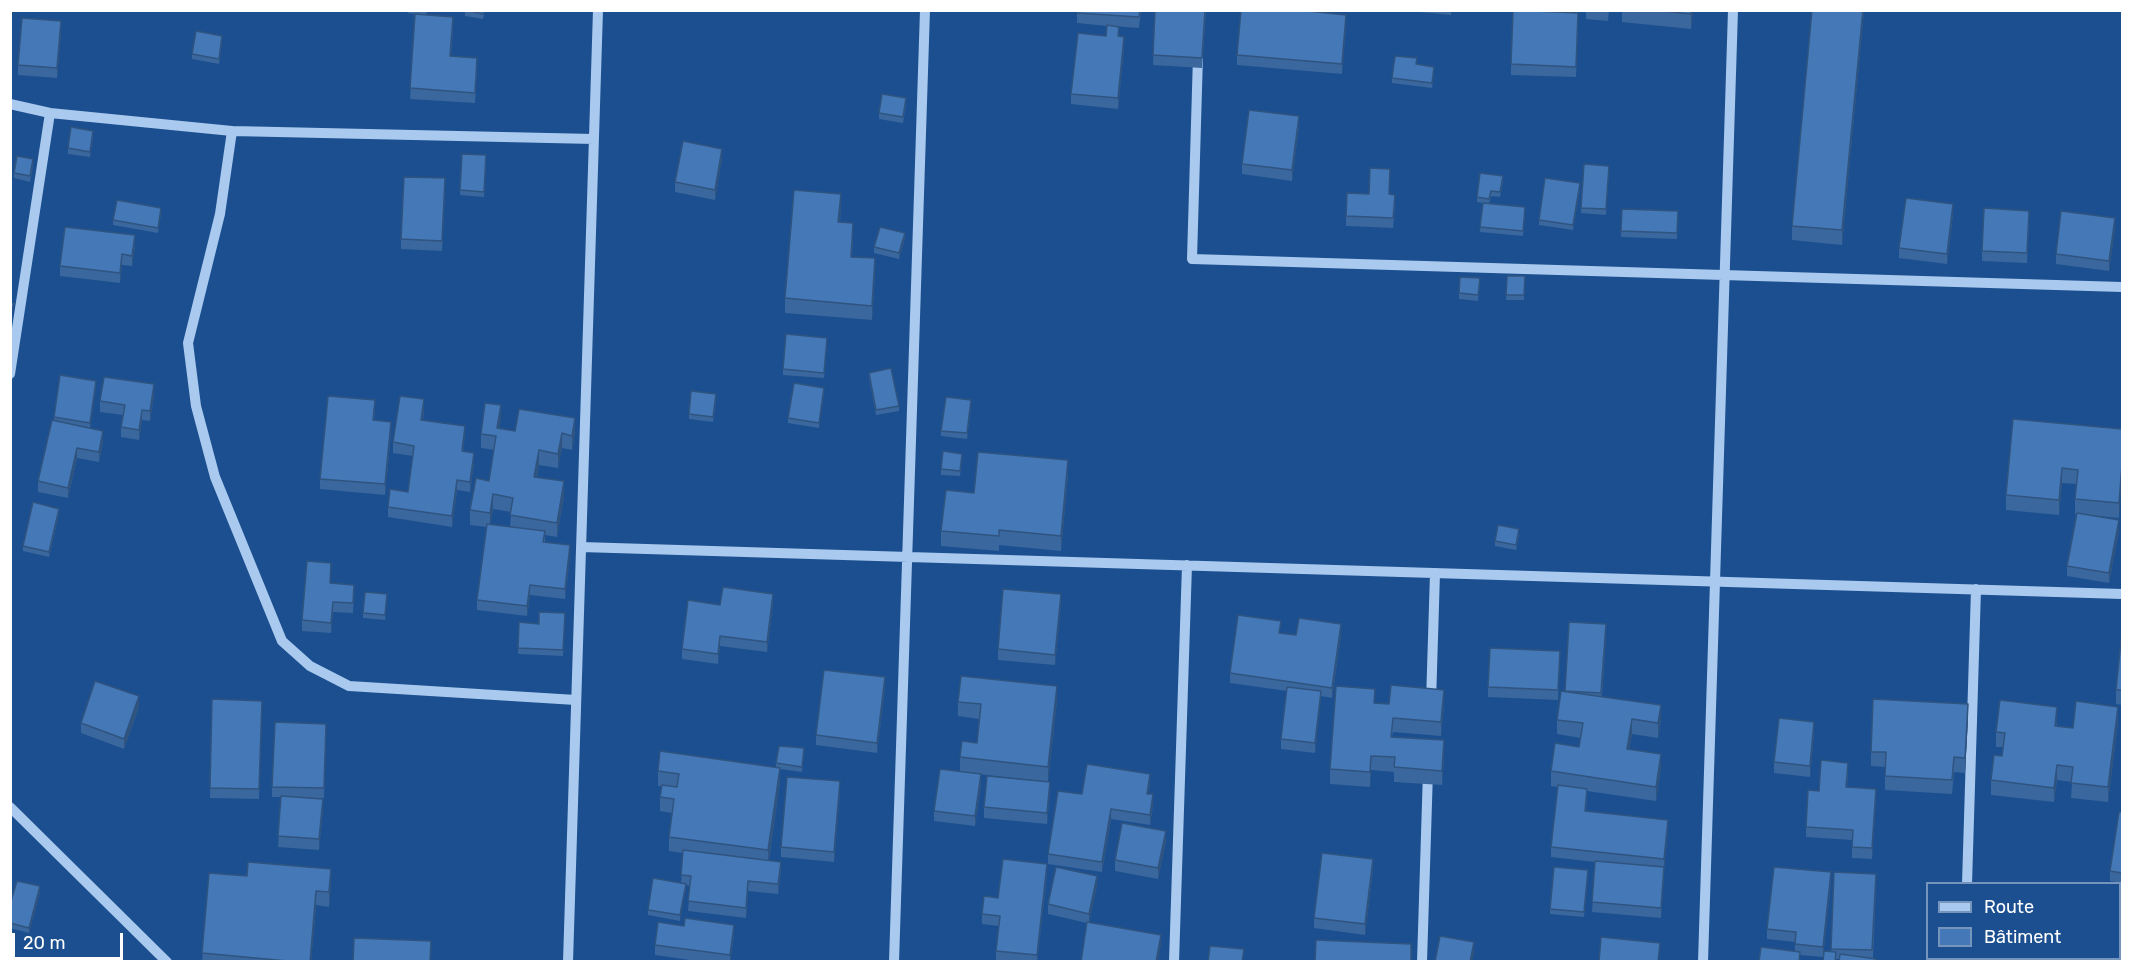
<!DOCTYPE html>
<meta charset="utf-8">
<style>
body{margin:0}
#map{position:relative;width:2133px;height:972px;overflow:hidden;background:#1b4f8f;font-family:Rubik,sans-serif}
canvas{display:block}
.frame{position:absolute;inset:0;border:12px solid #fff;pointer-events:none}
.legend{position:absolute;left:1926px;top:882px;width:195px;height:78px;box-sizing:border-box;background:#1b4f8f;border:2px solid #7695bc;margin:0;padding:8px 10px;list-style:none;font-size:18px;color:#fff}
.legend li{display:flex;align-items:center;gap:12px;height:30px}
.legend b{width:30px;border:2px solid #7695bc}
.scale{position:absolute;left:12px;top:933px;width:111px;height:27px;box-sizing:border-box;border:3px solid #fff;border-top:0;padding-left:8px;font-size:18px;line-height:21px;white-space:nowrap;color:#fff;-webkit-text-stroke:4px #1b4f8f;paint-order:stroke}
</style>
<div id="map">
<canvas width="2133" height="972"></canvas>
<div class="frame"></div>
<ul class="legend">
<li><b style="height:8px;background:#a9c9ee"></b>Route</li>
<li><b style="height:16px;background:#4478b7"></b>Bâtiment</li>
</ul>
<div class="scale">20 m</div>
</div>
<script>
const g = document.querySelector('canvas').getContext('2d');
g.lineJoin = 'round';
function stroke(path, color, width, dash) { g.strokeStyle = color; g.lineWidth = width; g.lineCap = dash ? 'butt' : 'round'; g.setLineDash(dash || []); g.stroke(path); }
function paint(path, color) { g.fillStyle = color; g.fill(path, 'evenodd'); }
stroke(new Path2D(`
 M1198,56L1192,259L2122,287
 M10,104L50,113L232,131
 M10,374L50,113
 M581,547L2122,594
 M576,700L349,686L310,666L282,641L215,477L196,406L188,343L220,214L232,131L594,139
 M1431,702L1435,573
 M10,807L167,962
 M1967,884L1976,589
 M568,962L598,10
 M894,962L925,10
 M1174,962L1187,565
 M1422,962L1428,771
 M1703,962L1733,10
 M1964,962V958`), '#a9c9ee', 10);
paint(new Path2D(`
 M408,10H427L426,15L453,27L451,56L477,68L475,103L410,99L415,14L408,13Z
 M465,10H485L483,19L465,16Z
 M1077,10H1141L1139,28L1111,26L1119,36L1124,47L1118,109L1071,104V94L1106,36L1107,26L1077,23Z
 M1155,10H1206L1202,68L1153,65Z
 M1399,10H1451V15Z
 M1586,10H1609L1608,21L1586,19Z
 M1622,10H1693L1691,29L1622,22Z
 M1812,10H1864L1842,245L1792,240V226Z
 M1578,13L1576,77L1511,75V64Z
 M1346,25L1342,74L1237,65V55Z
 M61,31L57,78L18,75V65Z
 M222,41L219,64L192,59V54Z
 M1417,65L1434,73L1432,88L1392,83V78Z
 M906,104L903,123L879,119V113Z
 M1299,126L1292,181L1242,174V164Z
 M93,136L90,157L68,154V148Z
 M462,154L486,155L484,197L460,195Z
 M722,159L715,200L675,192V182Z
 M33,165L30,182L14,178V173Z
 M1609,166L1606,215L1581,213V208Z
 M1503,182L1500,197L1491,196L1489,204L1525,212L1523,236L1480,232L1483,203L1477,202V197Z
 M445,189L442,251L401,249V239Z
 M1580,189L1573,230L1539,225V220Z
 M1390,194L1395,205L1393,228L1346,226V216Z
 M841,209L840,223L853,238L852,257L875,273L872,320L785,313V298Z
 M1622,209L1678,211L1677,239L1621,237Z
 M161,213L158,233L113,225V220Z
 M1953,214L1947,264L1899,258V248Z
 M2029,221L2027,263L1982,261V251Z
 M2115,228L2109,271L2056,264V254Z
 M905,238L899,259L874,253V247Z
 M135,246L132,266L122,265L120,283L60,276V266Z
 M1507,276H1525L1524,300H1506Z
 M1480,283L1478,301L1459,299V293Z
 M827,343L824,378L783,375V369Z
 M869,373L899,406V411L876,415L869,378Z
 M96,386L90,428L103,442L99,462L77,458L68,498L38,492V481L54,421V417Z
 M824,393L819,428L788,423V418Z
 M154,395L150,421L142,420L139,440L121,437V427L123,415L100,412V401Z
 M716,400L713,422L689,419V414Z
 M971,405L967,439L941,436V431Z
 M424,410L423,420L465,436L463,451L474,463L470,492L457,490L452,527L388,517V507L408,492L413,456L393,453V442Z
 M375,411L374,420L391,433L385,495L320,489V479Z
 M501,420L499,428L515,431L575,432L572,450L562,448L558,468L539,465L537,477L564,496L557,537L545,535V542L570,555L565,599L530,595L527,616L477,610V600L486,527L470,525V510L489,481L494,450L481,448V434ZM493,509L511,512L510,527L490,524Z
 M2122,429L2119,518L2090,515L2119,530L2109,583L2067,576V566L2076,514H2075V499L2077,484L2062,483L2059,515L2006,510V495Z
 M962,459L960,476L941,475V469Z
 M1068,475L1061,551L999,545V551L941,546V531Z
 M59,514L49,557L23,551V546Z
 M1519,534L1516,550L1495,546V541Z
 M331,574L330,583L354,595L353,613L333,612L331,633L302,631V620Z
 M387,599L385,620L363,618V613Z
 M773,604L767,652L720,646L718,664L682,659V649L720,605Z
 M1061,604L1055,665L998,660V649Z
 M565,613L563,656L518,654L519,622L539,624Z
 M2122,631V705L2116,704V690Z
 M1281,633L1296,635H1341L1332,698L1321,696L1315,753L1281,749V739L1287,691L1230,683V673Z
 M1606,635L1602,697L1661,720L1658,738L1632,734L1629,749L1661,769L1656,801L1587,791L1586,811L1668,830L1664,869L1661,918L1592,912L1595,862L1551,857V847L1558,787L1551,786V771L1579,747L1581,738L1557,734V720L1565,692Z
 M1560,662L1558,700L1488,697V687Z
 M885,687L877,753L816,745V735Z
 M212,699L262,701L259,799L210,798Z
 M1057,701L1048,781L1050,792L1047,824L984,818V807L1032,780L978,774L981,785L975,826L934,821V811L960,772V757L977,743L979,719L958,716V702Z
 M1375,703L1389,704H1444L1441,736L1393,732L1392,737L1444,755L1442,785L1394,782V772L1371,770L1370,787L1330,784V769Z
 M139,707L124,749L81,733V723Z
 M1968,719L1965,773L1954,772L1952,794L1885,790V767L1871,766V752Z
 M2118,721L2108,802L2071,798L2072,782L2057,780L2054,802L1991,795V780L2002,756L2003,747H1996V732L2057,722V726L2073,728Z
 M326,724L324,798H309L323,809L319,850L278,847L281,797H272V787Z
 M1814,733L1810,777L1774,773V762Z
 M804,753L802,772L780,769V782L769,860L781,872L778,894L748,891L746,918L688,911L690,886L686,885L680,921L648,915V910L681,883L683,853L669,851V837L672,813L660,811V797L662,786H658V771L776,767V763Z
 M1848,773L1847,787L1876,799L1872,859L1852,858V840L1806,837V827L1819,791Z
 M1150,784L1148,794L1153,805L1150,825L1111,819L1102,872L1048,864V854L1082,794Z
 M840,792L834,862L781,857V847Z
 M2122,812V883L2110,881V871Z
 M1166,841L1158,879L1115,871V860Z
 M1373,869L1365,935L1314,928V918Z
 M1834,872L1876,884L1873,958L1836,959V962L1831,952Z
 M209,873L331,884L329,907L316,905L311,962H202Z
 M1047,875L1037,962L996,961V951L999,926L982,924V914L998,898Z
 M1588,875L1584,917L1550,914V909Z
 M1831,882L1823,957L1800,955V962L1795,951V942L1767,939V929Z
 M1097,886L1089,922L1161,945L1087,923L1048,914V904Z
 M40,892L29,933L10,928V904Z
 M734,935L730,962H704L655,955V945Z`), '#3a679d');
paint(new Path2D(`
 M1691,10H1693L1691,29Z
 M1863,10H1864L1842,245V230Z
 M1346,15V25L1342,74V64Z
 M61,21V31L57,78V68Z
 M1124,37V47L1118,109V98Z
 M1299,116V126L1292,181V170Z
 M722,149V159L715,200V190Z
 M1580,183V189L1573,230V225Z
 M841,194V209L838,237V222Z
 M1953,204V214L1947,264V254Z
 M161,208V213L158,233V228Z
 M2115,218V228L2109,271V261Z
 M853,223V238L851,271V257Z
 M905,233V238L899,259V253Z
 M135,235V246L132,266V256Z
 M122,254V265L120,283V273Z
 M875,258V273L872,320V306Z
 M96,381V386L90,428V423Z
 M154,384V395L150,421V411Z
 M824,388V393L819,428V423Z
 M424,399V410L421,430V420Z
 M501,405V420L497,442V428Z
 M142,410V420L139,440V430Z
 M575,418V432L572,450V436Z
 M391,422V433L385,495V484Z
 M465,426V436L462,461V451Z
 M103,431V442L99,462V452Z
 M562,433V448L558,468V454Z
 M77,448V458L68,498V488Z
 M539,450V465L534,491V477Z
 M474,453V463L470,492V482Z
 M1068,460V475L1061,551V536Z
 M2122,465V480L2119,518V503Z
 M2062,468V483L2059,515V500Z
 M457,480V490L452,527V516Z
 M564,481V496L557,537V523Z
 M493,494V509L490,528V513Z
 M59,509V514L49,557V552Z
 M2119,520V530L2109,583V573Z
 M570,545V555L565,599V589Z
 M530,585V595L527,616V606Z
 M773,594V604L767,652V642Z
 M1061,594V604L1055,665V655Z
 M333,602V612L331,633V623Z
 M1341,624V635L1332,698V688Z
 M1606,624V635L1601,704V693Z
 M720,636V646L718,664V654Z
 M885,677V687L877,753V743Z
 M1057,686V701L1048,782V767Z
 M1444,690V704L1441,736V722Z
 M1321,691V701L1315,753V743Z
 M139,696V707L124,749V739Z
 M1968,704V719L1965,773V758Z
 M1661,705V720L1658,738V723Z
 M2057,707V722L2055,741V726Z
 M2118,707V721L2108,802V787Z
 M1632,719V734L1627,764V749Z
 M1814,722V733L1810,777V766Z
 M1444,740V755L1442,785V771Z
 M1661,754V769L1656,801V787Z
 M1371,756V770L1370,787V772Z
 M2057,765V780L2054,802V788Z
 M780,768V782L768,865V850Z
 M981,774V785L975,826V816Z
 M1150,774V784L1147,804V794Z
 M840,781V792L834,862V852Z
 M1050,782V792L1047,824V813Z
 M1876,789V799L1872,859V848Z
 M1153,794V805L1150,825V815Z
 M323,799V809L319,850V839Z
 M1111,809V819L1102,872V862Z
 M1668,820V830L1664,869V859Z
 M1166,831V841L1158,879V868Z
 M1373,859V869L1365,935V924Z
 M781,862V872L778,894V884Z
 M1047,864V875L1037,962V955Z
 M1664,867V878L1661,918V908Z
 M331,869V884L329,907V892Z
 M1831,872V882L1823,957V947Z
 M1097,876V886L1089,924V914Z
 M748,881V891L746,918V908Z
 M686,884V889L680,921V915Z
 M40,886V892L29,933V928Z
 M316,891V905L311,962H310Z
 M734,925V935L730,962V955Z
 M1161,935V945L1158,962H1156Z
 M1474,942V953L1472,962H1470Z`), '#305480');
const building = new Path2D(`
 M467,10H484L483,14Z
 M1077,10H1140L1139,17L1077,13Z
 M1155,10H1205L1202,58L1153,55Z
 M1241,10H1298L1346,15L1342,64L1237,55Z
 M1513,10L1578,13L1576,67L1511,64Z
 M1653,10H1691V14Z
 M1812,10H1863L1842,230L1792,226Z
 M415,14L453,17L450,56L477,58L475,93L410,88Z
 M22,18L61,21L57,68L18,65Z
 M1107,25L1119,27L1118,36L1124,37L1118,98L1071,94L1078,33L1106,36Z
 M196,31L222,36L219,59L192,54Z
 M1395,56L1417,58L1416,64L1434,67L1432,83L1392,78Z
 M882,94L906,98L903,117L879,113Z
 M1249,110L1299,116L1292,170L1242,164Z
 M71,127L93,131L90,152L68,148Z
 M683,141L722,149L715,190L675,182Z
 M462,154L486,155L484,192L460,190Z
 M17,156L33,159L30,176L14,173Z
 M1584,164L1609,166L1606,209L1581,208Z
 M1370,168L1390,169L1389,194L1395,195L1393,218L1346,216L1347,193L1369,194Z
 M1480,173L1503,176L1500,192L1491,191L1489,199L1477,197Z
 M404,177L445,178L442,241L401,239Z
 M1545,178L1580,183L1573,225L1539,220Z
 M794,190L841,194L838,222L853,223L851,257L875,258L872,306L785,298Z
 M1906,198L1953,204L1947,254L1899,248Z
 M117,200L161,208L158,228L113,220Z
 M1483,203L1525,207L1523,231L1480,227Z
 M1984,208L2029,211L2027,253L1982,251Z
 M1622,209L1678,211L1677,233L1621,231Z
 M2061,211L2115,218L2109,261L2056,254Z
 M65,227L135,235L132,256L122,254L120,273L60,266Z
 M880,227L905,233L899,253L874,247Z
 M1507,276H1525L1524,295H1506Z
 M1460,277L1480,278L1478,295L1459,293Z
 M10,302L14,303L10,317Z
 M786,334L827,338L824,373L783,369Z
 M891,368L899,406L876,410L869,373Z
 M60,375L96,381L90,423L54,417Z
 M104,377L154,384L150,411L142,410L139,430L121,427L125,405L100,401Z
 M794,383L824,388L819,423L788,418Z
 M691,391L716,394L713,417L689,414Z
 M328,396L375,400L373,420L391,422L385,484L320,479Z
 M400,396L424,399L421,420L465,426L462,451L474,453L470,482L457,480L452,516L388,507L390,489L408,492L414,446L393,442Z
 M946,397L971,400L967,433L941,431Z
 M485,403L501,405L497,428L515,431L519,409L575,418L572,436L562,433L558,454L539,450L534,477L564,481L557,523L510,515L513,498L493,494L490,513L470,510L476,478L489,481L496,436L481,434Z
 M2013,419L2122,429V465L2119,503L2075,499L2078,470L2062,468L2059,500L2006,495Z
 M52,420L103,431L99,452L77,448L68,488L38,481Z
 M943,451L962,454L960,471L941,469Z
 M978,452L1068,460L1061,536L999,530V536L941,531L946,490L974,493Z
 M33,502L59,509L49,552L23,546Z
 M2077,513L2119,520L2109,573L2067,566Z
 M487,524L545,531L543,542L570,545L565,589L530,585L527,606L477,600Z
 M1498,525L1519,529L1516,545L1495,541Z
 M307,561L331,563L330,583L354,585L353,603L333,602L331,623L302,620Z
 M723,587L773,594L767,642L720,636L718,654L682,649L688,600L720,605Z
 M1003,589L1061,594L1055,655L998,649Z
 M365,592L387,594L385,615L363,613Z
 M539,612L565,613L563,650L518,648L519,622L539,624Z
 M1238,615L1281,621L1279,633L1296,635L1299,618L1341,624L1332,688L1230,673Z
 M1569,622L1606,624L1601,693L1565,691Z
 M2122,631V690H2116Z
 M1490,648L1560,651L1558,690L1488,687Z
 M824,670L885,677L877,743L816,735Z
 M961,676L1057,686L1048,767L960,757L962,741L977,743L981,704L958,702Z
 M95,681L139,696L124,739L81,723Z
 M1391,685L1444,690L1441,722L1393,718L1391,737L1444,740L1442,771L1394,767L1395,757L1371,756L1370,772L1330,769L1336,686L1375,689L1374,703L1389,704Z
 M1287,687L1321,691L1315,743L1281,739Z
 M1561,691L1661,705L1658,723L1632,719L1627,749L1661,754L1656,787L1551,771L1555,743L1579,747L1583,723L1557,720Z
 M212,699L262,701L259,789L210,788Z
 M1873,699L1968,704L1965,758L1954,757L1952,780L1885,776L1886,752H1871Z
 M2000,700L2057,707L2055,726L2073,728L2076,701L2118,707L2108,787L2071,783L2073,767L2057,765L2054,788L1991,780L1994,755L2002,756L2005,733L1996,732Z
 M1779,718L1814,722L1810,766L1774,762Z
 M275,722L326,724L324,788L272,787Z
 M779,746L804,748L802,767L776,763Z
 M660,751L780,768L768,850L669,837L674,799L660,797L662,785L677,787L679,774L658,771Z
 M1821,760L1848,763L1846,787L1876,789L1872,848L1852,847L1853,830L1806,827L1808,790L1819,791Z
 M1087,764L1150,774L1147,794H1153L1150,815L1111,809L1102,862L1048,854L1058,791L1082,794Z
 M940,769L981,774L975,816L934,811Z
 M987,776L1050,782L1047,813L984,807Z
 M787,777L840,781L834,852L781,847Z
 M1558,785L1587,789L1585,811L1668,820L1664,859L1551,847Z
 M281,796L323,799L319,839L278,836Z
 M2119,812H2122V873L2110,871Z
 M1122,823L1166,831L1158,868L1115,860Z
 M683,850L781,862L778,884L748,881L746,908L688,901L691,876L681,875Z
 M1322,853L1373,859L1365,924L1314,918Z
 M1003,859L1047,864L1037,955L996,951L1000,916L982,914L984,896L998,898Z
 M1595,861L1664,867L1661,908L1592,902Z
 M248,862L331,869L329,892L316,891L310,962H298L202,953L209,873L247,876Z
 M1056,867L1097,876L1089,914L1048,904Z
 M1554,867L1588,870L1584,912L1550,909Z
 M1774,867L1831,872L1823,947L1795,944L1796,932L1767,929Z
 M1834,872L1876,874L1872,950L1831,949Z
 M653,878L686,884L680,915L648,910Z
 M17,881L40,886L29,928L10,923V904Z
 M685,918L734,925L730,955L655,945L658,922L684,926Z
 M1087,922L1161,935L1156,962H1081Z
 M1440,936L1474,942L1470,962H1435Z
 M1601,937L1660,943L1658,962H1599Z
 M354,938L431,941L430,962H353Z
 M1316,940L1411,944V962H1315Z
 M1210,946L1244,949L1242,962H1208Z
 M1761,947L1800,952L1799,962H1759Z
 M1824,951L1836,952L1835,962H1823Z
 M1840,954L1876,959L1875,962H1839Z
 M1996,958H2099L2122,959V962H1996Z`);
paint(building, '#4478b7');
stroke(building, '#305480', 1.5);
</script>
